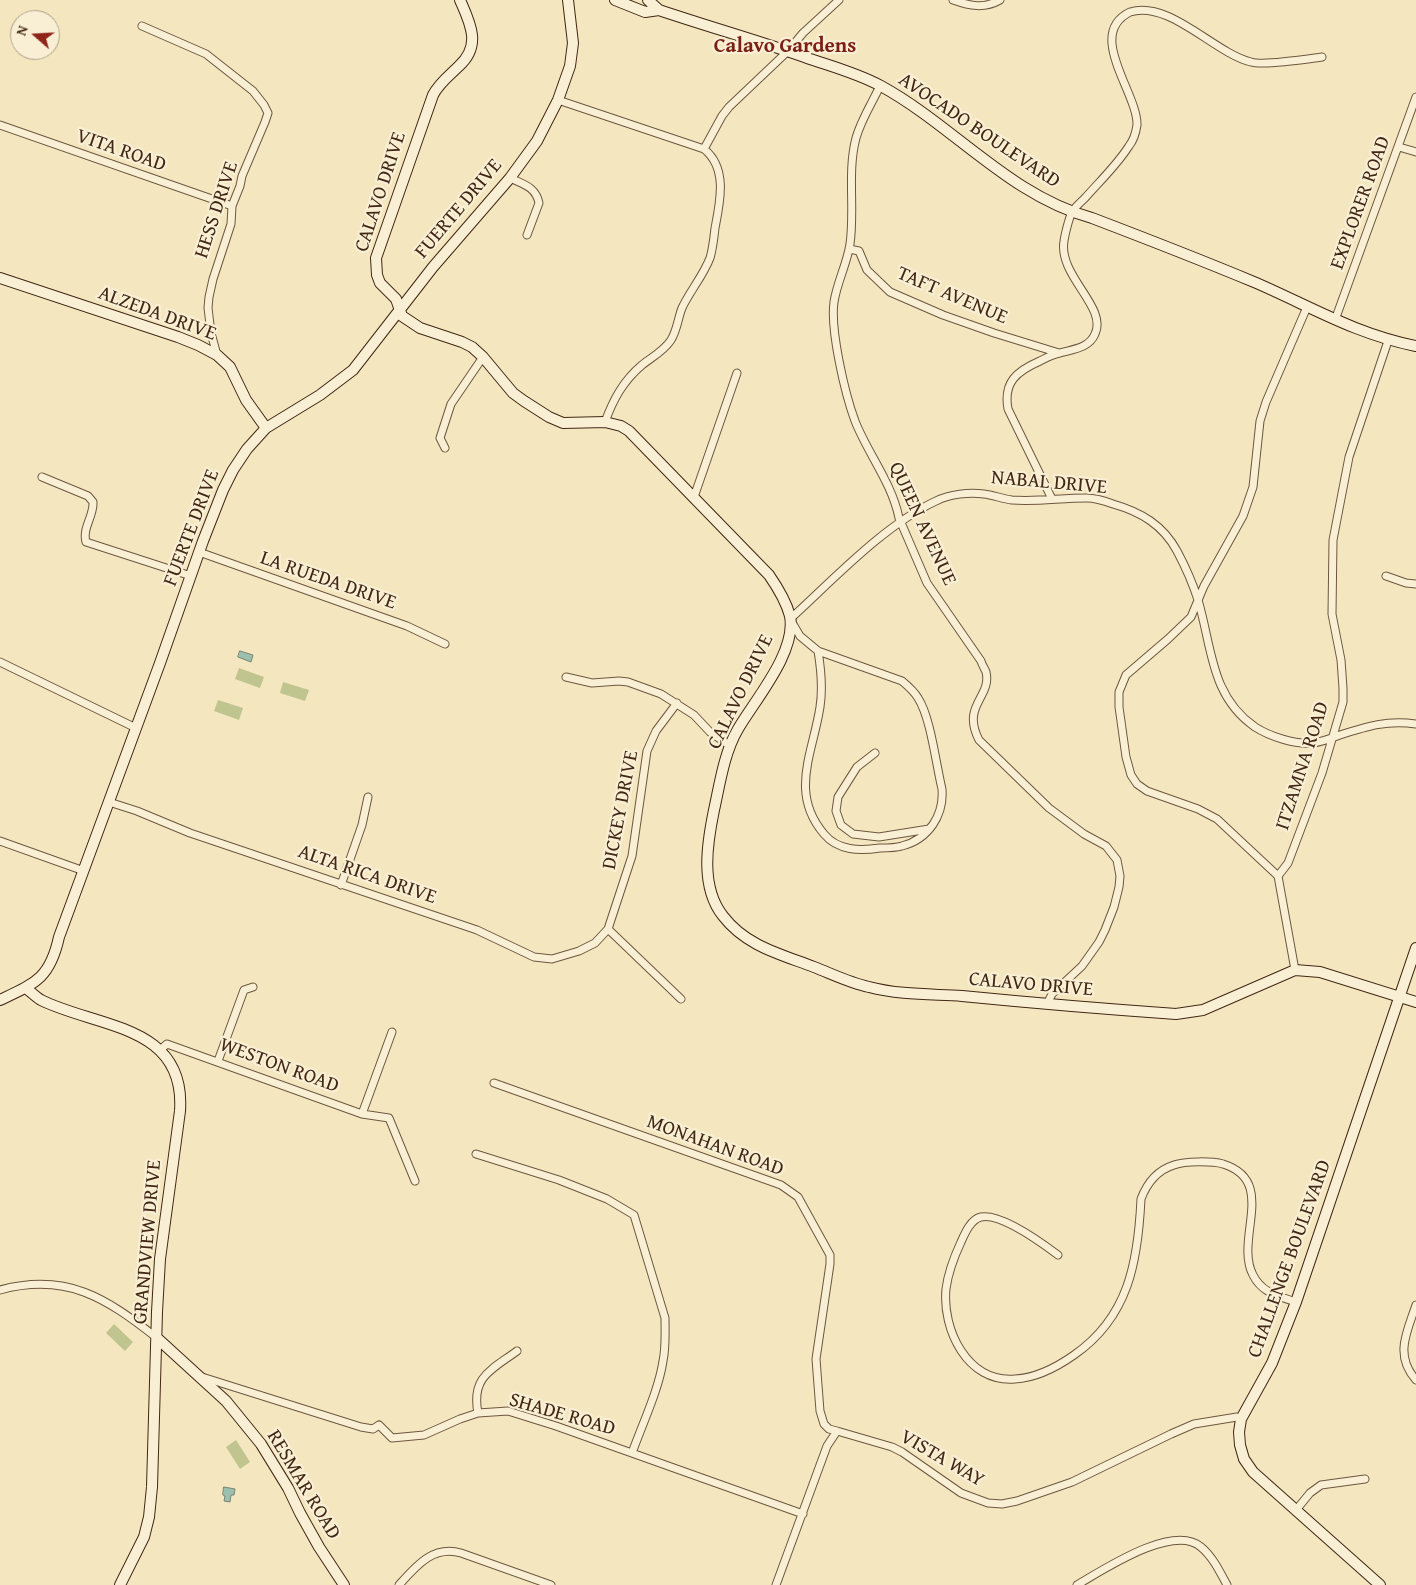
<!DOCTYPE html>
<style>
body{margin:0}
#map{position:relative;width:1416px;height:1585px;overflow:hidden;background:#f4e7bf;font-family:"Gentium Book Plus",serif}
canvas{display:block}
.north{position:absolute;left:10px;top:10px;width:50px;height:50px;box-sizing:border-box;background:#f8efd5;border:1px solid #af9f88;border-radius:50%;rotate:289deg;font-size:14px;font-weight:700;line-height:20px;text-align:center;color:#422714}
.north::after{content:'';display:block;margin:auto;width:18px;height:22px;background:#8f2418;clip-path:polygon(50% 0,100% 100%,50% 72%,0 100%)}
</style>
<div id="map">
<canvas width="1416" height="1585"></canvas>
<div class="north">N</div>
</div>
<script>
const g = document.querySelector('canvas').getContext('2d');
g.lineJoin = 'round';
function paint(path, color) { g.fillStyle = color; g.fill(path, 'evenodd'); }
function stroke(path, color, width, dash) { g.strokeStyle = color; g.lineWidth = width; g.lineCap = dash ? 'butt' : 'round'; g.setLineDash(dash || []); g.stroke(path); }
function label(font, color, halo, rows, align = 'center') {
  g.font = font + ' "Gentium Book Plus",serif'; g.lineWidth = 4.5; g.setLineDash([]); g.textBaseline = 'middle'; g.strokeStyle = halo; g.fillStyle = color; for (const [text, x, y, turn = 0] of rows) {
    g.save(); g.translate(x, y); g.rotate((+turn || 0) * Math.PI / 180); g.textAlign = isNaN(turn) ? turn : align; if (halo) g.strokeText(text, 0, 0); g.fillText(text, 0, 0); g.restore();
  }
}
paint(new Path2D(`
 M239,668L264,677L260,688L235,679Z
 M283,682L309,690L305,701L280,693Z
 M218,700L243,708L239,720L214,711Z
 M114,1324L133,1342L125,1351L106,1333Z
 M236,1440L250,1462L240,1469L226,1447Z`), '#c0c48f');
const water = new Path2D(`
 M240,651L253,655L251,662L238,657Z
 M224,1487L235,1489L234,1495H231L230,1502L224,1501L225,1496L223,1495Z`);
paint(water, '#9cc0af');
stroke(water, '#788371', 1);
const street = new Path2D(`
 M953,0C970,6 984,9 1000,0
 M142,26L206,54L253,91L264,105L268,113L265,122L242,176L240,186L232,206L231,224L213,279L209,297L208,308L211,333L217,355
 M880,86C872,103 861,120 856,138C847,172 855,209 850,244C847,264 837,282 834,302C830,330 845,394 855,421C868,454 892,483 899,518L927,583L981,661C982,665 985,669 986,672C992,697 961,705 979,740L1049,808L1084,834L1106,846L1117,860L1120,876L1119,887L1114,907L1105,930L1099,942L1082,966L1052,994L1047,1004
 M558,100L704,149C728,168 720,202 715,228C714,237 713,248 710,258C703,276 690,291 682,308C678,318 677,331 671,340C664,351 652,357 642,365C623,381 613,400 605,422
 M0,125L232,206
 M1399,147L1416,152
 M704,149L722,116L729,107L788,51L803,33L839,0
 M510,178C523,184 536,187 539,203L527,235
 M849,249L859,251L867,270L890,292L943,315L994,333L1059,353
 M1335,320L1416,97
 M445,448L440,438L451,404L483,357
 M42,477L88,496L93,502C94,516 82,528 86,542L191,576
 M694,497L737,373
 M1052,499L1008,409C1003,382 1017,371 1040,361C1046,358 1053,354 1060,353C1074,349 1089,348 1095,334C1108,307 1058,276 1064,241C1065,234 1069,218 1072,212C1075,207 1081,202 1085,198C1100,181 1117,165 1129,146C1133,141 1136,132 1137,125C1138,93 1085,34 1130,12C1170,0 1214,53 1251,62C1264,66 1307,59 1322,57
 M199,552L407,626L445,644
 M1386,576L1406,583L1416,584
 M818,651L902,681C908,686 914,691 918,698C931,718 936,765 942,789C944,815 929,839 902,846C895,848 887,848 880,848C860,851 838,851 824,834C789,793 813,753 820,707C823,688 821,669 818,651L800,636L790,619C833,580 884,525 936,501C950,494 969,492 984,494C993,495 1003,499 1012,500C1036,502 1061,498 1086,498C1095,498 1105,501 1113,504C1141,512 1163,525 1177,551C1185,566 1193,584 1198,600C1212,646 1210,696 1255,727C1269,736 1295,745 1313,743C1322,742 1332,738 1340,735C1368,726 1387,720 1416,724
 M0,662L136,728
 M566,677L592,683L619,681L628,682L661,694L694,715L710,732L729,745
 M875,753L857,767L838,797L836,811L841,825L853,834L879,837L929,829
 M109,802L137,811L190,833L477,930L534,957L552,959L579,951L595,943L608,929L632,856L647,751L656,731L677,703
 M0,841L84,871
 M1278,876L1288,863L1322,773L1343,702V688L1341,660L1332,614L1333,540L1349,457L1388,341
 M341,885L362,825L368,797
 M608,929L681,999
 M1295,970L1278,876L1217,819L1198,809L1147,791L1137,784L1131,775L1126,757L1119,707V692L1126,675L1168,639L1191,617L1204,586L1243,516L1253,487L1260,421L1266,402L1307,307
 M160,1050L167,1044L362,1114L389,1118L415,1181
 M218,1061L244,990L253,987
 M494,1083L781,1185L798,1197L830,1255V1264L816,1359L820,1411L824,1424L829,1429L837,1431
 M362,1114L392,1032
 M476,1154L559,1180L607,1199L634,1215L665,1318C665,1332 666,1347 663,1361C659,1389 642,1425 632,1453
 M1058,1255C1042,1243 1001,1213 981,1217C971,1219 965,1233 961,1242C954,1257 948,1273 946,1289C942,1329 967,1383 1015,1379C1035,1378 1057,1367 1074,1355C1129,1317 1138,1261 1141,1199C1147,1183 1158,1170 1174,1165C1185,1161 1212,1161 1223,1164C1278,1181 1234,1239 1253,1275C1262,1293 1278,1296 1296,1302
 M0,1290C67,1272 106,1298 157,1338
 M1416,1305C1407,1332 1394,1355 1416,1380
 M202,1377L361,1427L373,1429L379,1425L392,1438L424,1435L460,1419L478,1413L508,1411L556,1426L803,1514
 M478,1413C471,1377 491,1370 517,1351
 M1296,1510L1310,1493L1321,1485L1365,1479
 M399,1585C416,1566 433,1545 461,1553L551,1585
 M776,1585L827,1446L837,1431L892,1447L902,1452L961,1493L988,1503L1002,1504L1017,1501L1072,1482L1171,1434L1194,1424L1237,1417L1241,1419
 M1077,1585C1103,1570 1173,1523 1201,1547C1213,1557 1220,1572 1227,1585`);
const secondary = new Path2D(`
 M460,0C470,23 482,45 459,66C450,75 439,83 433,95L376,258L377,275L380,283L396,299L402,316L420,328L462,342L472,347L483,357L513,393L524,401L549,417L563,423L605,422L621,426L629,431L769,575C778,588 786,601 790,616C797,652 754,701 738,729C724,753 720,783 714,810C707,844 700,887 723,916C746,946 780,954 814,967C832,974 850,983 869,987C900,995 931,994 962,996C1033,1003 1105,1009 1176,1014L1203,1010L1295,970L1320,972L1416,1002
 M615,0L645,12L659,10C709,27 760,41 810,59C834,67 859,74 881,86C954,126 1010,196 1092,218C1147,239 1201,260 1254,282C1310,306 1355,334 1416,346
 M648,0L659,10
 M0,278L178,337L198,345L217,355L230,367L246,400L266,428
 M26,988C31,992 36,997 41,1000C97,1028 186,1024 180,1111L160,1259L157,1312L152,1487L149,1517L144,1537L120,1585
 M0,1000C36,983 50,978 59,937L160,663L203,541L223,490L233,470L247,449L266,428L320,395L353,370L433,267L510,178L537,141L558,100L570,66L573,43L568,0
 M157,1338L226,1401L261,1444L288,1488L300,1513L319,1547L344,1585
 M1380,1585L1253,1472L1244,1459L1240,1445L1239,1432L1241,1419L1272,1363L1296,1302L1416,948`);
stroke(street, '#6e573f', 9);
stroke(secondary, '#422714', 12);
stroke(street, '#f8efd5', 7);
stroke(secondary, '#f8efd5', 10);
label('20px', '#422714', '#f8efd5', [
 ["AVOCADO BOULEVARD",979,131,34],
 ["VITA ROAD",121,151,19],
 ["CALAVO DRIVE",381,192,-72],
 ["EXPLORER ROAD",1361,203,-70],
 ["FUERTE DRIVE",459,209,-50],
 ["HESS DRIVE",217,210,-72],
 ["TAFT AVENUE",952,296,23],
 ["ALZEDA DRIVE",157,314,20],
 ["NABAL DRIVE",1049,483,5],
 ["QUEEN AVENUE",922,524,65],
 ["FUERTE DRIVE",192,528,-69],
 ["LA RUEDA DRIVE",328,581,19],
 ["CALAVO DRIVE",741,692,-64],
 ["ITZAMNA ROAD",1303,766,-72],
 ["DICKEY DRIVE",621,810,-79],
 ["ALTA RICA DRIVE",367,875,19],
 ["CALAVO DRIVE",1031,985,5],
 ["WESTON ROAD",279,1066,20],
 ["MONAHAN ROAD",715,1146,20],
 ["GRANDVIEW DRIVE",148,1242,-85],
 ["CHALLENGE BOULEVARD",1290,1259,-70],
 ["SHADE ROAD",562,1415,16],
 ["VISTA WAY",942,1459,30],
 ["RESMAR ROAD",303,1485,59]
]);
label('bold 21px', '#7a1f14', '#f8efd5', [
 ["Calavo Gardens",785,47]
]);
</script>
